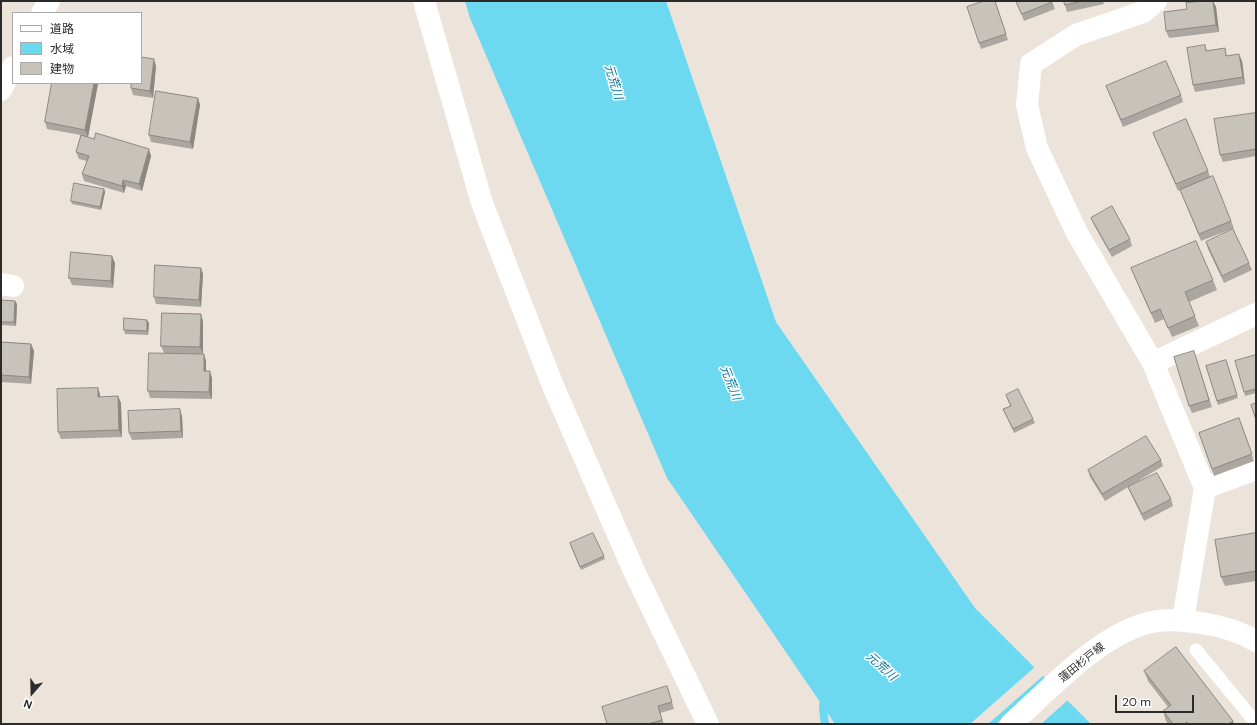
<!DOCTYPE html>
<meta charset="utf-8">
<style>
body{margin:0}
#map{position:relative;width:1257px;height:725px;overflow:hidden;background:#ece4db;font-family:"DM Sans","Noto Sans JP",sans-serif}
canvas{display:block}
.frame{position:absolute;inset:0;border:2px solid #2a2a2a;pointer-events:none}
.legend{position:absolute;left:12px;top:12px;width:130px;height:72px;box-sizing:border-box;background:#fff;border:1px solid #aaa;margin:0;padding:5px 7px;list-style:none;font-size:12px;color:#2a2a2a}
.legend li{display:flex;align-items:center;gap:8px;height:20px}
.legend b{width:20px;border:1px solid #aaa}
.north{position:absolute;left:12px;top:673px;width:40px;height:40px;-webkit-text-stroke:3px #fff;paint-order:stroke;rotate:200deg;font-size:11px;font-weight:700;line-height:16px;text-align:center;color:#2a2a2a}
.north::after{content:'';display:block;margin:auto;width:14px;height:18px;background:#2a2a2a;clip-path:polygon(50% 0,100% 100%,50% 72%,0 100%)}
.scale{position:absolute;left:1115px;top:695px;width:79px;height:18px;box-sizing:border-box;border:2px solid #2a2a2a;border-top:0;padding-left:5px;font-size:12px;line-height:14px;white-space:nowrap;color:#2a2a2a;-webkit-text-stroke:3px #fff;paint-order:stroke}
</style>
<div id="map">
<canvas width="1257" height="725"></canvas>
<div class="frame"></div>
<ul class="legend">
<li><b style="height:5px;background:#fff"></b>道路</li>
<li><b style="height:11px;background:#6cd9f1"></b>水域</li>
<li><b style="height:11px;background:#c7c2ba"></b>建物</li>
</ul>
<div class="north">N</div>
<div class="scale">20 m</div>
</div>
<script>
const g = document.querySelector('canvas').getContext('2d');
g.lineJoin = 'round';
function paint(path, color) { g.fillStyle = color; g.fill(path, 'evenodd'); }
function stroke(path, color, width, dash) { g.strokeStyle = color; g.lineWidth = width; g.lineCap = dash ? 'butt' : 'round'; g.setLineDash(dash || []); g.stroke(path); }
function label(font, color, halo, rows, align = 'center') {
  g.font = font + ' "DM Sans","Noto Sans JP",sans-serif'; g.lineWidth = 3; g.setLineDash([]); g.textBaseline = 'middle'; g.strokeStyle = halo; g.fillStyle = color; for (const [text, x, y, turn = 0] of rows) {
    g.save(); g.translate(x, y); g.rotate((+turn || 0) * Math.PI / 180); g.textAlign = isNaN(turn) ? turn : align; if (halo) g.strokeText(text, 0, 0); g.fillText(text, 0, 0); g.restore();
  }
}
paint(new Path2D(`
 M465,1H666L776,322L975,608L1091,724H835L667,478L470,18Z`), '#6cd9f1');
paint(new Path2D(`
 M1036,666L1044,675L988,724H970Z
 M1048,678L1069,699L1041,724H996Z`), '#ece4db');
stroke(new Path2D(`
 M824,699L823,709L825,724`), '#6cd9f1', 8);
stroke(new Path2D(`
 M1196,650L1256,723`), '#fff', 13);
stroke(new Path2D(`
 M424,1L482,203L553,386L634,571L708,724
 M1156,1L1143,12L1076,35L1031,64L1027,105L1037,148L1077,233L1153,363L1205,488L1183,620
 M42,13L49,1
 M1,90L13,67
 M1,284L13,286
 M1153,363L1256,314
 M1205,488L1256,469`), '#fff', 22);
stroke(new Path2D(`
 M1011,724C1049,690 1095,639 1144,624C1162,618 1183,620 1201,623C1221,626 1239,631 1256,641`), '#fff', 22);
paint(new Path2D(`
 M995,1L1008,40L981,49L979,43Z
 M1016,1H1052L1055,9L1024,21Z
 M1064,1H1103L1104,4L1067,12Z
 M1213,1L1216,7L1219,32L1169,38L1166,31L1187,9Z
 M1205,45L1207,51L1225,48L1227,56L1242,61L1245,84L1195,92L1193,85Z
 M156,66L153,98L133,95L131,88V83H130H141Z
 M52,83H97L98,84L88,137L82,136L151,156L142,191L126,186L124,193L84,181L82,174L87,161L79,159L76,152L81,135L47,129L45,122Z
 M1106,86L1181,95L1183,102L1123,127Z
 M198,98L200,105L193,149L151,142L149,135Z
 M1256,113V156L1223,162L1220,155Z
 M1153,133L1208,171L1210,177L1231,221L1234,228L1201,241L1180,190L1178,191Z
 M104,189L105,192L101,210L72,204L71,201Z
 M1091,218L1130,239L1132,246L1112,257L1094,225Z
 M1206,242L1249,263L1252,270L1224,283L1208,249Z
 M115,263L113,288L72,285L69,278Z
 M201,268L203,274L201,307L156,304L154,297Z
 M1131,268L1213,280L1217,290L1189,302L1199,326L1172,337L1164,319L1155,323L1135,278Z
 M1,300L15,301L17,304L16,326L1,325Z
 M203,321V354L206,361V371L212,378V399L150,398L148,391L201,354L164,353L161,346Z
 M149,323L148,335L125,334L124,330Z
 M1,342L31,344L34,351L31,384L1,382Z
 M1256,355V393L1245,396L1244,392Z
 M1196,358L1212,407L1192,413L1189,406Z
 M1226,360L1238,398L1218,405L1206,366Z
 M100,394V397L118,396L121,403L122,437L61,439L58,432Z
 M1006,395L1033,419L1035,423L1014,433L1003,409L1010,406Z
 M182,416L183,438L132,440L129,433Z
 M1239,418L1254,461L1214,476L1199,433Z
 M1161,460L1163,466L1105,501L1090,477L1088,470Z
 M1128,487L1171,499L1173,506L1144,521L1131,494Z
 M1256,533V581L1225,586L1221,577Z
 M571,547L604,556L605,559L581,570Z
 M1144,671L1234,724H1168L1166,721L1163,711L1168,707L1148,681Z
 M667,686L674,709L660,713L664,724H607Z`), '#aba7a0');
paint(new Path2D(`
 M1213,1L1216,7L1219,32L1216,25Z
 M1239,54L1242,61L1245,84L1243,77Z
 M154,59L156,66L153,98L150,91Z
 M94,83H97L98,84L88,137L85,130Z
 M198,98L200,105L193,149L190,142Z
 M149,149L151,156L142,191L139,184Z
 M123,180L126,186L124,193L122,186Z
 M104,189L105,192L101,210L100,207Z
 M112,256L115,263L113,288L111,281Z
 M201,268L203,274L201,307L199,300Z
 M15,301L17,304L16,326L14,322Z
 M201,314L203,321V354L200,347Z
 M147,320L149,323L148,335L147,331Z
 M31,344L34,351L31,384L29,377Z
 M204,354L206,361V378L204,371Z
 M210,371L212,378V399L209,392Z
 M98,388L100,394V404L98,397Z
 M118,396L121,403L122,437L119,430Z
 M180,409L182,416L183,438L181,431Z
 M1233,721L1234,724H1228Z`), '#8b8882');
const building = new Path2D(`
 M984,1H995L1006,34L979,43L967,7Z
 M1016,1H1052V2L1022,14Z
 M1064,1H1083L1065,5Z
 M1206,1H1213L1216,25L1166,31L1164,12L1187,9L1186,3Z
 M1205,45L1206,51L1225,48L1226,56L1239,54L1243,77L1193,85L1187,48Z
 M141,57L154,59L150,91L131,88V83H141Z
 M1166,61L1181,95L1121,120L1106,86Z
 M52,83H94L85,130L45,122Z
 M156,91L198,98L190,142L149,135Z
 M1256,113V149L1220,155L1214,119Z
 M1186,119L1208,171L1176,184L1153,133Z
 M96,133L149,149L139,184L123,180L122,186L82,174L89,156L76,152L81,135L94,139Z
 M1213,176L1231,221L1199,234L1180,190Z
 M74,183L104,189L100,207L71,201Z
 M1112,206L1130,239L1109,250L1091,218Z
 M1233,229L1249,263L1222,276L1206,242Z
 M1196,241L1213,280L1185,292L1195,316L1168,328L1160,309L1151,313L1131,268Z
 M71,252L112,256L111,281L69,278Z
 M155,265L201,268L199,300L154,297Z
 M1,300L15,301L14,322H1Z
 M162,313L201,314L200,347L161,346Z
 M124,318L147,320V331L124,330Z
 M1,342L31,344L29,377L1,375Z
 M1194,351L1209,400L1189,406L1174,357Z
 M149,353L204,354V371H210L209,392L148,391Z
 M1256,355V389L1244,392L1235,361Z
 M1226,360L1237,395L1217,401L1206,366Z
 M98,388V397L118,396L119,430L58,432L57,389Z
 M1018,389L1033,419L1013,429L1003,409L1011,406L1006,395Z
 M1256,403V420L1251,405Z
 M180,409L181,431L129,433L128,411Z
 M1239,418L1252,454L1212,469L1199,433Z
 M1146,436L1161,460L1102,494L1088,470Z
 M1157,473L1171,499L1142,514L1128,487Z
 M593,533L604,556L580,567L570,543Z
 M1256,533V571L1221,577L1215,540Z
 M1176,647L1233,721L1228,724H1188L1187,722L1184,724H1173L1163,711L1171,705L1144,671Z
 M667,686L672,702L658,706L662,720L648,724H607L602,707Z`);
paint(building, '#c7c2ba');
stroke(building, '#8b8882', 1);
label('11px', '#2a2a2a', '#fff', [
 ["蓮田杉戸線",1082,663,-39]
]);
label('italic 12px', '#0a789d', '#fff', [
 ["元荒川",613,82,73],
 ["元荒川",730,383,68],
 ["元荒川",881,667,42]
]);
</script>
